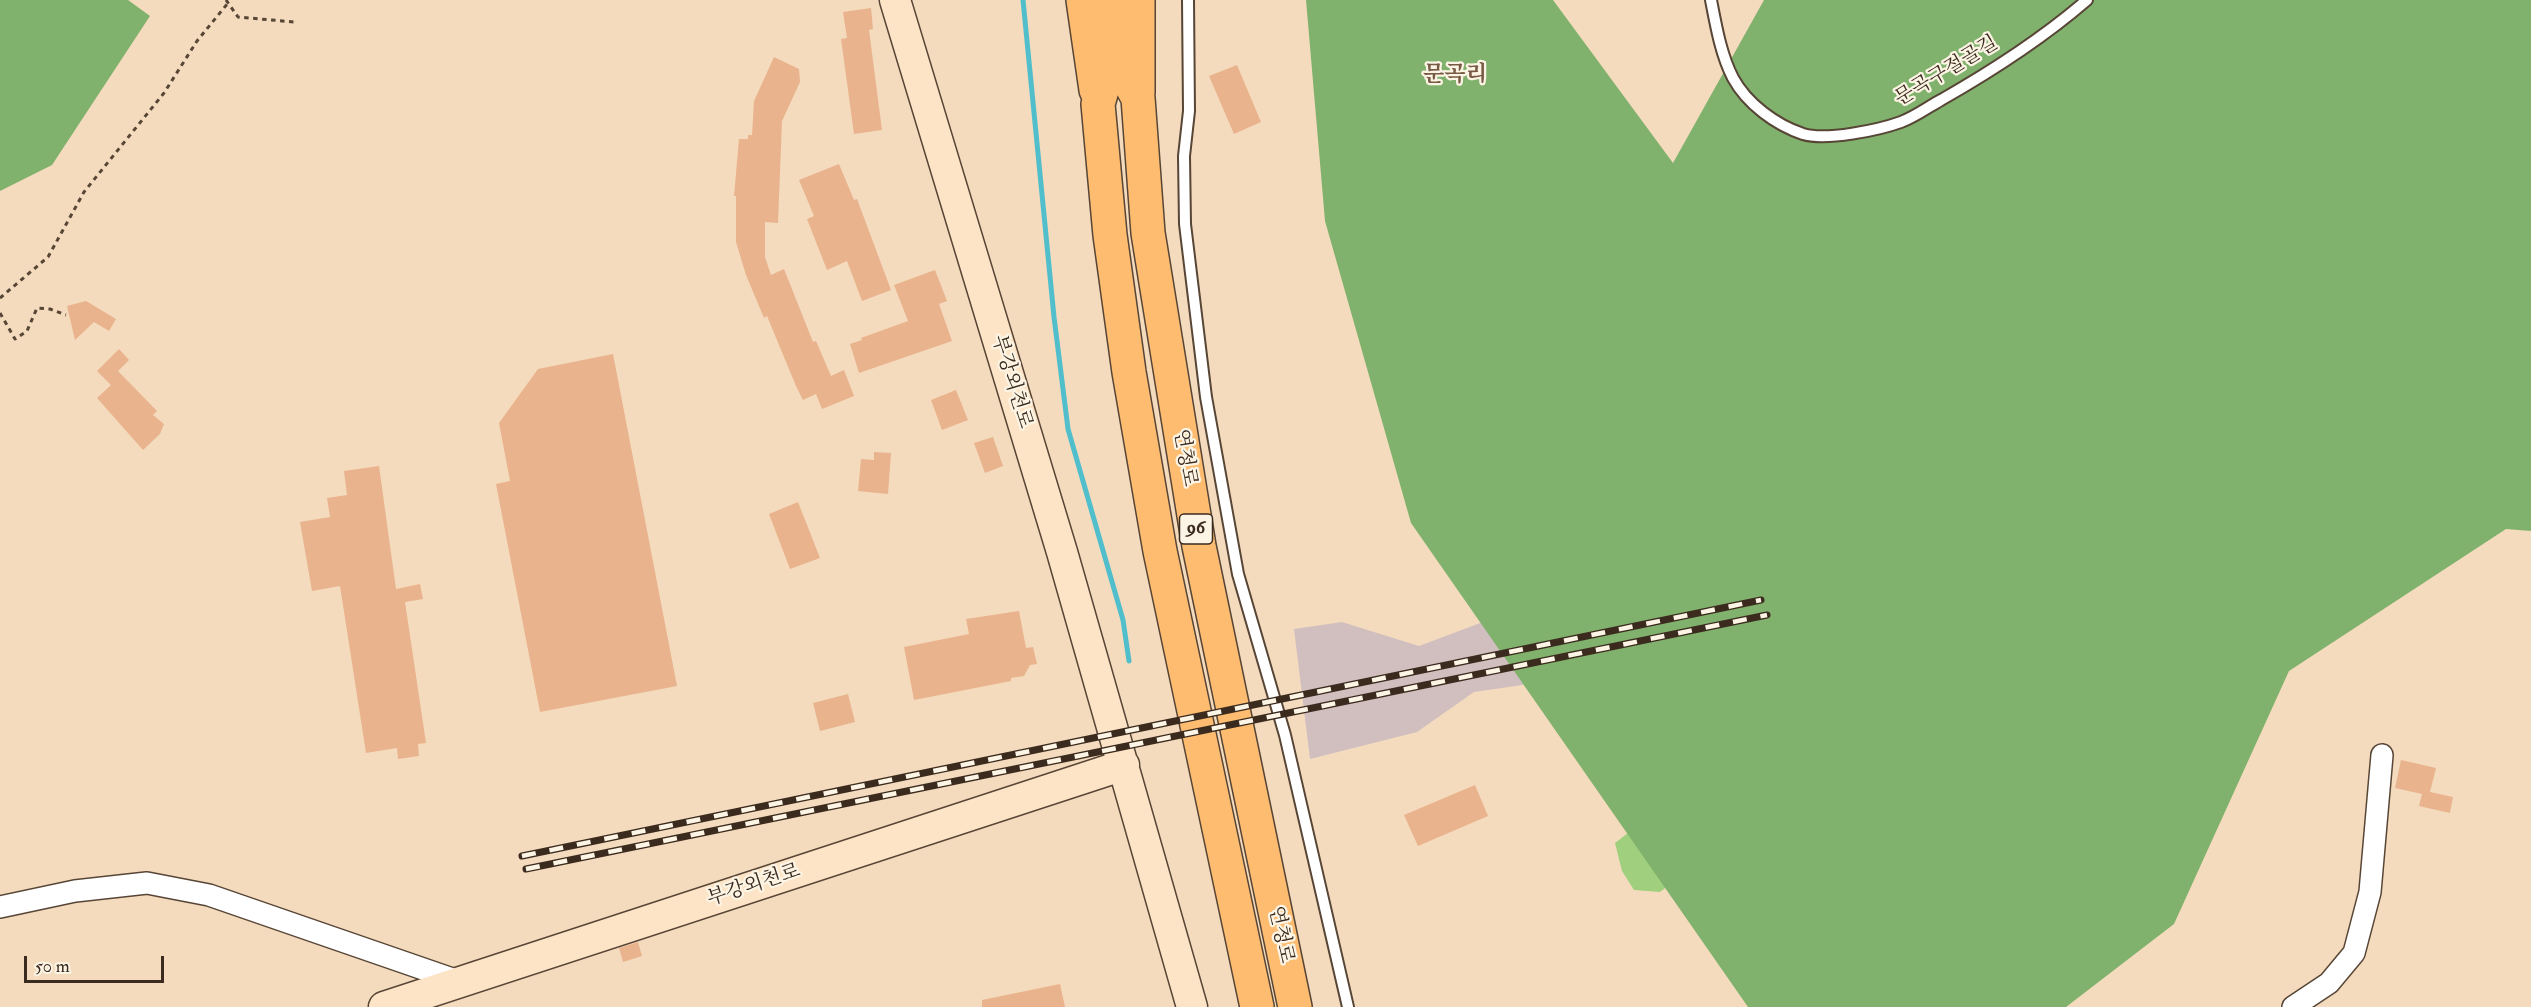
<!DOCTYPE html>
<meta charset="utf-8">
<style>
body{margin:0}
#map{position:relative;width:2531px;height:1007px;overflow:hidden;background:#f4dbbd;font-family:"IM FELL Double Pica",serif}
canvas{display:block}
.scale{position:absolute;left:24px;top:956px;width:140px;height:27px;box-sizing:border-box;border:3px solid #3b2a1e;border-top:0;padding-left:8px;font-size:18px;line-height:21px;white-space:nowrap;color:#3b2a1e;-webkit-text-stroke:4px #fcf5e5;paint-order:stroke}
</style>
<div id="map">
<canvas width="2531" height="1007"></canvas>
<div class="scale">50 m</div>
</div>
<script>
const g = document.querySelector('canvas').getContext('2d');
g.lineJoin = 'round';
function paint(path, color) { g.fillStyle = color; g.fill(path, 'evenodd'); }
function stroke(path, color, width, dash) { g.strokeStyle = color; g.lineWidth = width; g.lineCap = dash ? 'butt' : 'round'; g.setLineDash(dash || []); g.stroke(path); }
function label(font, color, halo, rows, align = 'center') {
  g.font = font + ' "IM FELL Double Pica","Noto Serif KR",serif'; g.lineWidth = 4.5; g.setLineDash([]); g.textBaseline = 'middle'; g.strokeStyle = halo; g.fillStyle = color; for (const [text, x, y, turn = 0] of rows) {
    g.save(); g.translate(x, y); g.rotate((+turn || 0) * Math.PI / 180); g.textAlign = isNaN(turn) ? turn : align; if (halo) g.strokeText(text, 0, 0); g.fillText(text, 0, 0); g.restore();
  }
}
paint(new Path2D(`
 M1552,596L1647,667L1474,692L1417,732L1310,759L1294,629L1342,622L1419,646Z`), '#d1bfbf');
paint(new Path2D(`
 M1637,826L1687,871L1660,892L1634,890L1622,871L1615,843Z`), '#a0d07e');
paint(new Path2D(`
 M0,0H128L150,16L52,165L0,191Z
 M1306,0H1553L1673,163L1764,0H2531V531L2506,529L2289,671L2174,924L2066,1007H1748L1411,523L1325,221Z`), '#80b26d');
stroke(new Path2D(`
 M1023,0L1054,317L1068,429L1123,620L1129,661`), '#51becb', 5);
paint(new Path2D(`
 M871,8L873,29L869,30L882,130L854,134L841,39L847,38L843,12Z
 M774,57L799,69L800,82L782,121L778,223L765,222V257L771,275L784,269L813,342L816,341L831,376L844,370L854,396L822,409L816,394L803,400L796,386L767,316L764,318L746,275L736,242V196H734L739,139H748V135H752L754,101Z
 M1237,65L1261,122L1234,134L1209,76Z
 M839,164L854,200L857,199L891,290L862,301L847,261L827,270L807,219L814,216L799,180Z
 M935,270L947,301L939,304L952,341L859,373L850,344L862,340L861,338L908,321L894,285Z
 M86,301L116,319L109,331L94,322L75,340L67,306Z
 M119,349L129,360L118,371L157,411L153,415L164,424L160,434L143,450L97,398L111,385L97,371Z
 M613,354L677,686L540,712L496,484L510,481L499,423L538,369Z
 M956,390L968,420L942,430L931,400Z
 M993,437L1003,466L985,473L974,443Z
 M874,452L891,453L888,494L858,491L861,459L874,460Z
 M379,466L396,589L420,584L423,599L405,602L426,743L418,744L419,756L398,759L397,748L366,753L340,586L312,591L300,522L330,517L327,498L347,495L344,471Z
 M798,502L820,558L790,569L769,514Z
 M1019,611L1026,648L1033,647L1037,664L1030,665L1024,676L1011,678V681L914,700L904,647L969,634L966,619Z
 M848,694L855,722L820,731L813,703Z
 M2401,760L2436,768L2430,792L2453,797L2450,813L2419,806L2422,794L2395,788Z
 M1475,785L1488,816L1418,846L1404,815Z
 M638,942L642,956L623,962L619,948Z
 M1060,984L1065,1007H982V1000Z`), '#e9b38d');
const lane = new Path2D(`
 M1188,0L1189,111L1184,156L1185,224L1206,397L1238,574L1285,735L1348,1007
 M1711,0C1716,26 1721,55 1733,78C1747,104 1776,125 1803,134C1826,141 1879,130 1901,122C1915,117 1928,107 1941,100C1992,71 2043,38 2087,0`);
const street = new Path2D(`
 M0,907L75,891L147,883L209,895L461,982
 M2293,1007L2329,983L2354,953L2370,892L2382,755`);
const secondary = new Path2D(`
 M895,0L1062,552L1192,1007
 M384,1007L1124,765`);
const primary = new Path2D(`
 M1083,0L1096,90
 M1111,0L1113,52L1098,104L1110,235L1129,372L1160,551L1257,1007
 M1138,0V93
 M1113,52L1138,98L1148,233L1199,546L1295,1007`);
stroke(lane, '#574536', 14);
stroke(street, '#574536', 24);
stroke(secondary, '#574536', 33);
stroke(primary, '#574536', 36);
stroke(new Path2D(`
 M226,0L238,17L294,22
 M0,298L48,257L84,192L164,93L197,41L228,3
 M0,313L15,339L27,331L37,308L50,309L66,315`), '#574536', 3, [4.5, 4.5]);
stroke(lane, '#fff', 10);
stroke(street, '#fff', 21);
stroke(secondary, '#fee4c6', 30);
stroke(primary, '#fdbc70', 33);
const rail = new Path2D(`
 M522,856L1761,600
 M526,869L1767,615`);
stroke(rail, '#3b2a1e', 7);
stroke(rail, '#fcf5e5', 4.5, [14]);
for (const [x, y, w] of [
 [1196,529,33]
]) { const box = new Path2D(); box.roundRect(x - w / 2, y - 15, w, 30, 4.5); g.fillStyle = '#fcf5e5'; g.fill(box); stroke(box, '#3b2a1e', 1.5); }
label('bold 18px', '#3b2a1e', null, [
 ["96",1196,529]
]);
label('20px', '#3b2a1e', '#fcf5e5', [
 ["문곡구절골길",1947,72,-31],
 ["부강외천로",1011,382,73],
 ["연청로",1184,458,80],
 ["부강외천로",754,886,-18],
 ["연청로",1280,935,78]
]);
label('bold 22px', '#785a45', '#fcf5e5', [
 ["문곡리",1455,76]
]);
</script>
